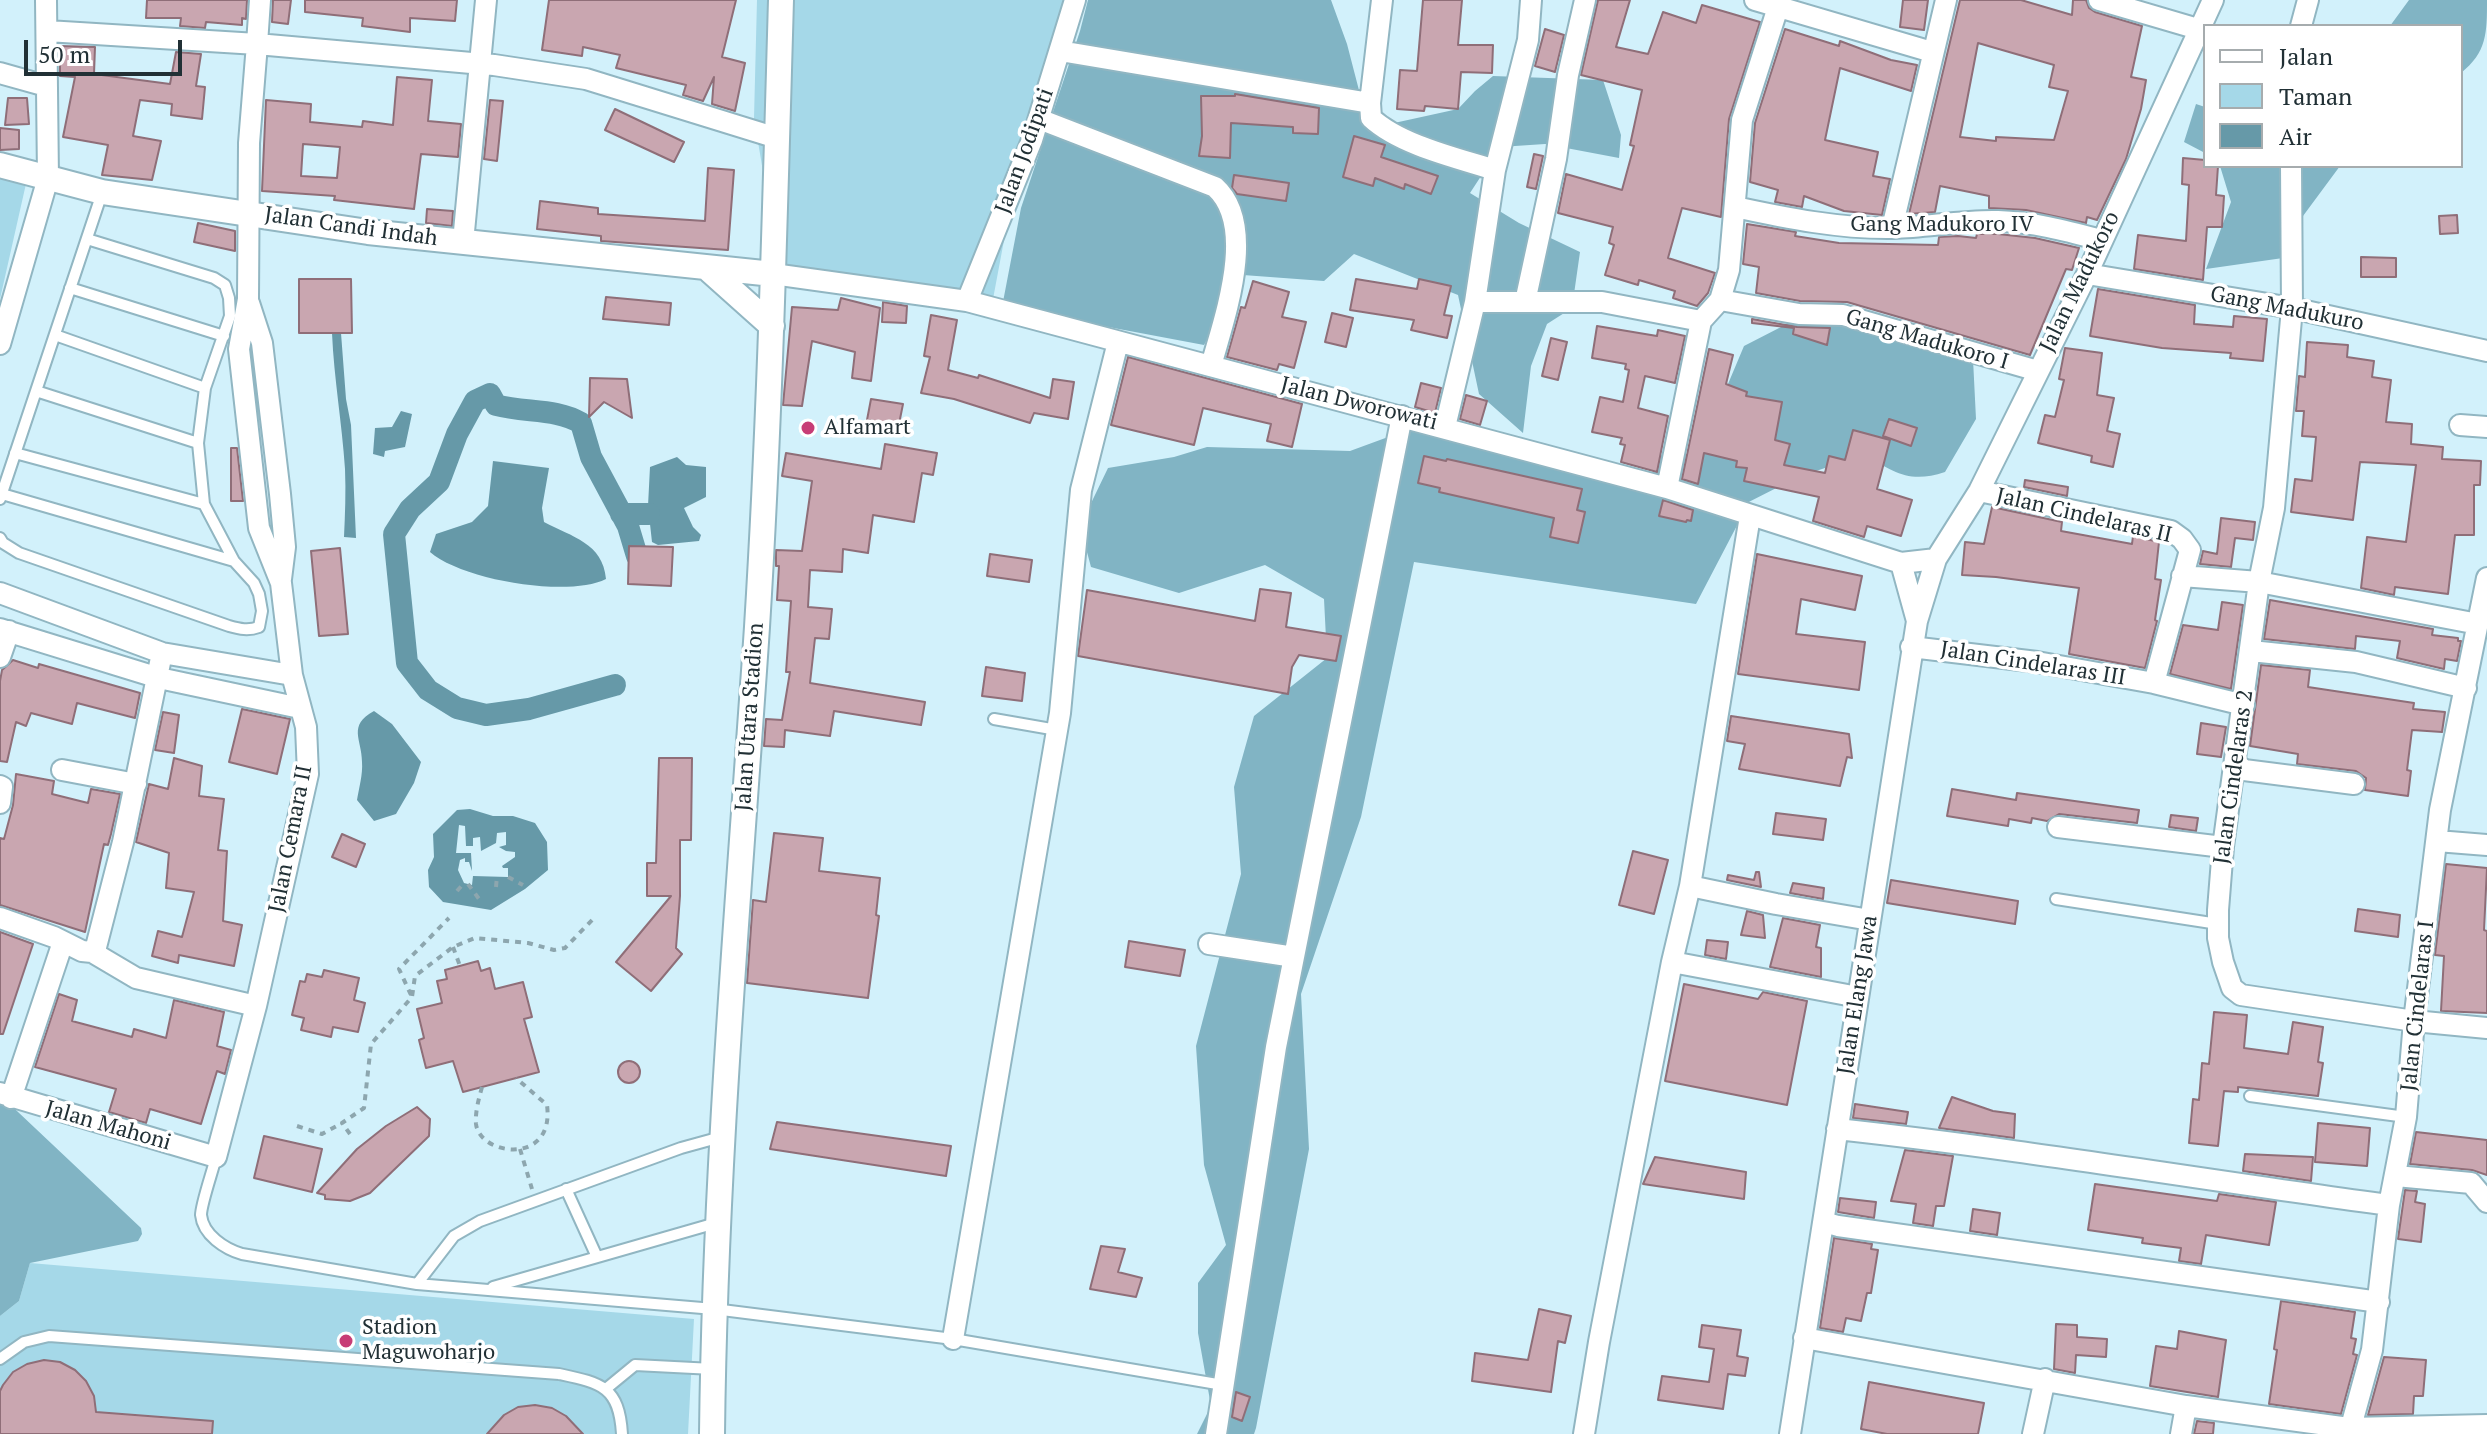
<!DOCTYPE html>
<style>
body{margin:0}
#map{position:relative;width:2487px;height:1434px;overflow:hidden;background:#d2f1fb;font-family:"PT Serif",serif}
canvas{display:block}
.legend{position:absolute;left:2203px;top:24px;width:260px;height:144px;box-sizing:border-box;background:#fff;border:2px solid #a6acae;margin:0;padding:10px 14px;list-style:none;font-size:24px;color:#213035}
.legend li{display:flex;align-items:center;gap:16px;height:40px}
.legend b{width:40px;border:2px solid #a6acae}
.scale{position:absolute;left:24px;top:40px;width:158px;height:36px;box-sizing:border-box;border:4px solid #213035;border-top:0;padding-left:10px;font-size:24px;line-height:28px;white-space:nowrap;color:#213035;-webkit-text-stroke:6px #fff;paint-order:stroke}
</style>
<div id="map">
<canvas width="2487" height="1434"></canvas>
<ul class="legend">
<li><b style="height:10px;background:#fff"></b>Jalan</li>
<li><b style="height:22px;background:#a5d8e8"></b>Taman</li>
<li><b style="height:22px;background:#6699a8"></b>Air</li>
</ul>
<div class="scale">50 m</div>
</div>
<script>
const g = document.querySelector('canvas').getContext('2d');
g.lineJoin = 'round';
function paint(path, color) { g.fillStyle = color; g.fill(path, 'evenodd'); }
function stroke(path, color, width, dash) { g.strokeStyle = color; g.lineWidth = width; g.lineCap = dash ? 'butt' : 'round'; g.setLineDash(dash || []); g.stroke(path); }
function label(font, color, halo, rows, align = 'center') {
  g.font = font + ' "PT Serif",serif'; g.lineWidth = 7; g.setLineDash([]); g.textBaseline = 'middle'; g.strokeStyle = halo; g.fillStyle = color; for (const [text, x, y, turn = 0] of rows) {
    g.save(); g.translate(x, y); g.rotate((+turn || 0) * Math.PI / 180); g.textAlign = isNaN(turn) ? turn : align; if (halo) g.strokeText(text, 0, 0); g.fillText(text, 0, 0); g.restore();
  }
}
paint(new Path2D(`
 M757,0H1073L1023,139L993,299L779,267L754,118Z
 M0,158L30,166L0,299Z
 M30,1263L694,1319L688,1434H0V1316L19,1301Z`), '#a5d8e8');
paint(new Path2D(`
 M1088,0H1331L1347,44L1361,98L1385,125L1458,109L1475,91L1493,76L1603,80L1621,135L1619,158L1545,144L1500,147L1470,193L1519,223L1580,252L1572,308L1547,324L1531,366L1523,433L1479,394L1458,295L1354,254L1324,281L1243,275L1204,345L1002,307L1021,208L1080,31Z
 M2409,0H2487C2487,33 2487,52 2461,73V26H2390Z
 M2196,104L2205,107V153L2184,142Z
 M2220,166H2340L2303,216L2290,257L2206,269L2231,202Z
 M1818,308L1973,359L1976,419L1945,472C1909,484 1895,472 1864,455L1798,477L1733,510L1743,514L1696,604L1414,562L1361,817L1301,994L1309,1149L1256,1428L1254,1434H1197L1211,1406L1198,1333V1283L1226,1245L1204,1165L1196,1046L1241,874L1234,787L1254,716L1327,658L1324,599L1265,565L1179,593L1091,567L1080,526L1108,468L1174,457L1207,447L1350,451L1429,422L1648,481L1662,454H1698L1735,397L1728,384L1744,346Z
 M0,1095L141,1228L142,1234L138,1241L30,1263L19,1301L0,1316Z`), '#81b4c4');
paint(new Path2D(`
 M332,333H341L346,399L351,425L356,538L344,537C345,515 346,492 345,469C342,423 334,379 332,333Z
 M401,411L412,414L405,447L385,451L384,457L373,454L375,428L392,427Z
 M677,457L686,465L706,467V497L684,508L693,527L701,535L699,541L658,545L652,542L648,506L650,467Z
 M493,461L549,468L542,508L544,522C572,537 603,543 606,579C568,598 462,580 430,552L436,534L472,522L488,506Z
 M374,711L392,724L421,762L414,783L396,814L374,821L357,800C359,788 363,774 362,762C362,739 347,726 374,711Z
 M470,809L493,816H513L535,823L547,842L548,870L525,889L491,910L443,902L429,887L428,870L434,857L433,834L457,810Z`), '#6699a8');
paint(new Path2D(`
 M459,825L465,826L466,846H473V838L480,837L481,851L496,843L497,833L506,832V845L499,847L506,851L515,852V857L502,866L503,868H508V877L473,876L472,885L464,883L458,870L460,860L465,858V862H469L472,871L471,853H456Z`), '#d2f1fb');
stroke(new Path2D(`
 M621,514H649
 M615,685L529,709L486,715L457,708L428,690L407,663L394,534L410,509L439,482L457,434L475,401L490,394L496,405C525,413 556,408 581,423L591,457L628,526L637,556`), '#6699a8', 22);
const building = new Path2D(`
 M147,0H247L246,19L242,18V25L206,22L205,28L180,26L181,18H146Z
 M273,0H291L288,24L272,22Z
 M305,0H457L455,21L410,18V32L362,26L363,18L305,12Z
 M549,0H736L722,57L745,63L735,111L712,104L714,77L703,101L683,95L686,85L616,68L620,55L583,47L582,56L542,50Z
 M1423,0H1462L1458,45H1493L1492,73L1461,72L1458,109L1425,106L1424,111L1397,109L1400,70L1417,71Z
 M1598,0H1630L1616,47L1648,54L1663,12L1696,23L1702,5L1760,22L1729,119L1721,217L1682,208L1668,258L1715,273L1708,293L1697,306L1673,298L1675,291L1639,280L1638,285L1605,275L1614,245L1609,243L1613,227L1558,213L1566,174L1622,190L1634,146L1630,145L1642,90L1581,75Z
 M1903,0H1928L1924,30L1900,27Z
 M1960,0H2021L2072,15L2073,0H2086L2089,8L2095,12L2142,26L2131,77L2146,80L2141,109L2126,159L2097,220L2087,217L2086,223L2026,210L1989,208V196L1940,186L1935,212L1909,214ZM1978,43L2054,65L2049,87L2068,91L2054,140L1996,137V141L1960,137Z
 M1545,29L1564,35L1555,72L1535,66Z
 M1785,29L1839,46L1840,41L1891,60L1917,65L1911,91L1840,68L1825,140L1878,152L1873,176L1890,179L1882,215L1844,211L1804,196L1802,207L1775,202L1778,190L1750,182L1755,123Z
 M60,46L95,47L94,74L170,84L176,52L201,54L196,86L205,87L202,119L171,115L172,104L140,100L133,136L161,141L152,180L102,175L108,145L63,137L75,77L60,76Z
 M397,77L432,80L428,121L461,124L458,157L421,154L414,209L334,200L335,196L262,191L266,100L311,104L310,122L362,127L363,121L393,125ZM303,144L340,147L337,178L301,176Z
 M1235,94L1319,108L1318,134L1293,133V127L1231,123L1230,158L1199,156L1202,136L1201,96H1235Z
 M8,98H27L29,124L5,125Z
 M490,100L503,101L497,161L484,159Z
 M615,109L684,142L674,162L605,130Z
 M0,128L19,130V149L0,150Z
 M1354,136L1385,145L1381,157L1438,176L1431,194L1405,184L1404,189L1375,178L1373,186L1343,177Z
 M1534,154L1543,156L1536,189L1527,187Z
 M2183,158L2205,160V166H2218L2216,195L2224,196L2222,227H2207L2203,280L2134,269L2138,235L2186,241L2189,185L2182,184Z
 M708,168L734,170L728,250L601,241V236L537,229L540,201L598,208V214L705,221Z
 M1234,175L1289,183L1286,201L1237,194L1232,188Z
 M427,209L453,211L452,226L426,223Z
 M2457,215L2458,233L2440,234L2439,216Z
 M198,223L235,231V251L194,242Z
 M1747,224L1796,232L1795,236L1839,243L1938,245L1939,237L1958,236L1976,238L1977,234H1998L2035,238L2079,248L2072,270L2066,269L2030,355L1847,302L1800,301L1756,293L1759,267L1743,264Z
 M2361,257L2396,258V277H2361Z
 M299,279H351L352,333H299Z
 M1356,279L1417,289L1419,279L1451,286L1444,315L1452,316L1447,338L1411,330L1414,320L1350,310Z
 M1253,281L1289,292L1282,317L1306,322L1294,368L1279,364L1277,370L1227,357L1241,307L1245,308Z
 M2098,289L2195,305L2194,324L2233,327L2234,316L2267,319L2263,361L2230,358L2231,353L2162,348L2090,336Z
 M606,297L671,303L669,325L603,319Z
 M841,298L880,308L871,381L852,378L855,352L812,341L802,406L783,405L792,307L838,310Z
 M883,302L907,306L906,323L882,322Z
 M1332,313L1353,318L1346,347L1325,342Z
 M931,315L957,320L948,370L978,378L979,375L1050,398L1053,379L1074,382L1068,419L1034,413L1030,423L954,399L921,393L930,357L924,356Z
 M1752,319L1797,327L1830,328L1827,345L1793,334L1794,328L1752,323Z
 M1597,326L1657,336L1658,330L1685,336L1675,383L1645,376L1638,408L1668,416L1657,472L1621,462L1625,445L1620,444L1622,438L1592,432L1600,397L1623,402L1629,370L1625,369L1626,364L1592,358Z
 M1551,338L1567,342L1558,380L1542,376Z
 M2307,342L2348,345L2347,357L2374,361L2372,377L2391,380L2386,422L2412,424L2411,444L2443,447L2442,459L2481,461L2480,485H2474V535H2455L2448,594L2395,587L2394,595L2361,588L2367,537L2406,542L2416,465L2360,462L2353,520L2291,512L2295,479L2312,481L2316,437L2302,436L2304,411H2296L2299,376L2305,377Z
 M2065,348L2102,353L2097,395L2114,398L2107,431L2120,434L2113,467L2091,462L2092,456L2038,443L2045,415L2055,417L2064,380L2059,379Z
 M1709,349L1733,355L1726,384L1747,392L1746,396L1782,402L1775,440L1790,444L1784,465L1825,473L1829,456L1845,460L1853,430L1890,440L1877,489L1912,500L1901,536L1867,526L1864,537L1813,521L1819,497L1744,481L1747,468L1736,467L1737,461L1704,453L1698,484L1682,479Z
 M1128,357L1302,404L1292,447L1267,441L1271,424L1203,408L1194,445L1111,425Z
 M590,378L627,379L632,418L604,402L589,417Z
 M1421,383L1441,388L1435,413L1415,407Z
 M1466,395L1487,401L1480,425L1460,419Z
 M871,399L903,404L899,424L867,420Z
 M1889,419L1917,428L1911,446L1883,436Z
 M885,444L937,453L933,475L922,473L914,522L873,515L868,553L843,549L842,572L810,570L808,607L832,609L829,639L815,638L810,683L925,702L921,725L834,711L830,736L785,730L784,747L764,746L766,719L782,720L790,672H786L791,601L777,600L779,566H776V550L802,551L812,481L782,476L786,453L881,469Z
 M231,448H237L243,501H231Z
 M1424,456L1446,461L1447,459L1582,489L1577,510L1585,512L1578,543L1550,537L1554,518L1439,492L1440,488L1418,483Z
 M2025,480L2068,487L2067,496L2024,487Z
 M1663,500L1693,510L1691,521L1687,520L1686,522L1659,516Z
 M1992,507L2062,522L2061,531L2132,544L2133,536L2159,542L2155,579L2161,580L2155,620L2157,621L2145,668L2069,654L2079,588L1996,577L1962,575L1965,542L1984,544Z
 M2221,518L2255,522L2253,540L2235,538L2231,567L2200,564L2203,551L2217,554Z
 M629,546L673,547L671,586L628,584Z
 M340,548L348,634L319,636L311,551Z
 M990,554L1032,560L1029,582L987,576Z
 M1757,554L1862,576L1855,610L1801,599L1796,634L1865,642L1859,690L1738,674Z
 M1260,589L1291,593L1286,627L1341,636L1336,661L1299,655L1292,667L1288,694L1078,656L1087,590L1255,621Z
 M2270,600L2433,629L2432,635L2458,638V641H2461L2457,661L2445,659L2444,669L2397,658L2400,641L2356,636L2355,649L2264,639Z
 M2222,602L2243,605L2231,689L2170,674L2183,625L2218,630Z
 M13,660L38,668L39,664L140,693L135,718L77,703L72,724L31,713L26,726L16,722L7,762L0,761V681L2,670Z
 M2261,665L2310,670L2308,687L2414,703L2413,709L2445,712L2442,732L2412,730L2407,770L2411,771L2408,796L2365,790L2366,778L2356,771L2297,764L2298,754L2250,746Z
 M986,667L1025,673L1022,701L982,696Z
 M242,709L290,719L277,774L229,762Z
 M163,712L179,715L174,753L155,750Z
 M1731,716L1849,734L1852,758L1847,757L1840,786L1739,769L1745,744L1727,741Z
 M2201,723L2226,727L2221,757L2197,754Z
 M174,758L202,766L199,796L224,799L218,850L227,851L223,921L242,925L234,966L179,955L178,963L152,956L158,931L182,937L194,892L166,888L169,853L136,842L149,784L168,789Z
 M659,758H692L691,840H680V896L676,948L682,954L651,991L616,962L671,896H647V863H656Z
 M16,774L54,781L52,794L88,803L91,789L120,794L111,834L108,845L104,844L85,932L0,905V838L4,839L13,805Z
 M1952,789L2016,800L2017,793L2139,810L2137,823L2059,814L2047,821L2032,818L2031,823L2009,819L2008,826L1947,816Z
 M1776,813L1826,819L1823,840L1773,834Z
 M2171,815L2198,818L2196,831L2169,827Z
 M774,833L823,838L819,871L880,878L876,915L879,916L868,998L747,983L753,900L766,902Z
 M342,834L365,844L356,867L332,857Z
 M1633,851L1668,860L1654,914L1619,905Z
 M2446,864L2487,868L2484,930L2487,931V1013L2441,1011L2444,956L2435,955Z
 M1756,872H1759L1761,887L1727,880L1728,875L1754,880Z
 M1891,880L2018,901L2015,924L1887,903Z
 M1793,883L1824,888L1823,899L1790,893Z
 M2358,909L2400,915L2398,937L2355,931Z
 M1747,911L1763,915L1765,938L1741,935Z
 M1783,918L1820,925L1816,947L1821,948V977L1770,967Z
 M0,932L33,944L3,1034H0Z
 M1707,940L1728,942L1726,959L1705,955Z
 M1129,941L1185,950L1180,976L1125,967Z
 M478,961L481,971L490,968L495,989L523,982L532,1017L524,1019L539,1072L463,1092L453,1061L426,1068L419,1040L424,1038L417,1009L442,1003L437,981L447,979L445,970Z
 M324,970L359,978L354,1000L365,1003L358,1032L333,1027L331,1037L301,1030L304,1018L292,1015L300,981L305,982L307,974L322,977Z
 M1684,984L1758,999L1763,992L1807,1001L1787,1105L1665,1081Z
 M59,994L77,1000L72,1021L132,1037L134,1029L166,1038L174,1000L224,1012L217,1046L231,1050L225,1074L217,1071L201,1124L150,1109L146,1123L109,1112L116,1089L35,1067Z
 M2214,1012L2247,1015L2244,1048L2288,1054L2293,1022L2323,1027L2318,1062L2323,1063L2318,1096L2238,1087V1092L2224,1091L2218,1146L2189,1143L2193,1099L2199,1100L2202,1063L2209,1064Z
 M618 1072a11 11 0 1 1 22 0a11 11 0 1 1-22 0Z
 M1952,1097L1993,1111L2015,1114L2014,1138L1939,1128Z
 M1855,1104L1908,1112L1906,1124L1853,1118Z
 M417,1107L430,1119L429,1136L370,1193L350,1201L325,1199V1195L317,1193L357,1149L386,1126Z
 M777,1122L951,1146L946,1176L770,1149Z
 M2318,1123L2370,1128L2367,1166L2315,1162Z
 M2416,1132L2487,1140V1175L2472,1170L2410,1164Z
 M264,1136L322,1149L312,1192L254,1178Z
 M1905,1150L1953,1156L1944,1206H1936L1933,1226L1913,1223L1916,1204L1891,1201Z
 M2245,1154L2313,1157L2311,1181L2243,1171Z
 M1655,1157L1746,1172L1744,1199L1643,1184Z
 M2095,1184L2217,1201L2219,1194L2276,1202L2269,1245L2206,1235L2201,1264L2179,1261L2181,1248L2142,1243L2143,1238L2088,1230Z
 M2405,1190L2417,1191L2415,1202L2425,1204L2421,1242L2398,1239Z
 M1840,1198L1876,1202L1874,1218L1838,1212Z
 M1973,1209L2000,1213L1997,1235L1970,1231Z
 M1834,1238L1872,1244L1871,1249L1878,1250L1871,1293H1867L1861,1321L1846,1318L1843,1332L1820,1328Z
 M1101,1246L1125,1249L1118,1272L1142,1278L1136,1297L1090,1289Z
 M2281,1301L2355,1312L2351,1338L2356,1339L2353,1354L2357,1355L2341,1414L2269,1404L2277,1350L2274,1349Z
 M1539,1309L1571,1316L1565,1343L1558,1341L1551,1392L1472,1381L1475,1353L1528,1360Z
 M2056,1324L2077,1325V1337L2107,1339L2106,1357L2076,1355L2075,1373L2054,1369Z
 M1702,1325L1741,1330L1737,1356L1748,1358L1745,1376L1728,1374L1723,1409L1658,1400L1662,1376L1709,1382L1714,1349L1699,1347Z
 M2179,1331L2226,1340L2218,1397L2150,1386L2156,1346L2177,1349Z
 M2384,1357L2426,1360L2423,1396H2414L2413,1414L2368,1415Z
 M44,1360L60,1362L75,1370L86,1381L94,1396L96,1412L213,1421L212,1434H0V1391L3,1385L13,1372L27,1364Z
 M1869,1382L1984,1403L1978,1434H1887L1861,1429Z
 M1236,1392L1250,1397L1242,1421L1232,1417Z
 M535,1405L552,1408L566,1416L583,1434H487L504,1415L518,1407Z
 M2197,1421L2214,1423L2213,1434H2194Z`);
paint(building, '#c9a6b0');
stroke(building, '#8f6e78', 2);
const service = new Path2D(`
 M70,288L224,336
 M55,335L205,388
 M36,391L198,443
 M15,453L204,504
 M2,494L234,561
 M0,499L102,193
 M0,538L3,543L19,553L229,626C240,629 248,631 259,627L262,611L259,594L254,583L234,561L204,504L198,443L205,388L230,316L229,298L225,285L214,278L87,239
 M994,719L1057,730
 M2056,899L2218,924
 M2250,1096L2406,1117
 M216,1157C213,1170 201,1204 201,1215C203,1235 225,1249 242,1254L417,1284L714,1309L953,1339L1223,1385
 M566,1189L597,1257
 M417,1284L454,1236L480,1221L681,1148L721,1137
 M493,1287L716,1223
 M0,1359L24,1342L49,1336L559,1374C601,1383 619,1386 622,1434
 M607,1388L635,1365L713,1369`);
const minor = new Path2D(`
 M1382,0L1370,103L1371,118C1400,145 1457,158 1495,170
 M1755,0L1932,52
 M2099,0L2198,29
 M2301,26L2308,0
 M47,31L257,44L260,0
 M1060,51L1370,103
 M0,73L46,86
 M1039,119L1215,187C1258,226 1224,318 1211,366
 M2291,166L2292,308L2274,508L2259,582L2223,847L2218,910V938L2223,962L2232,988L2241,995L2414,1021L2487,1028
 M1735,207C1786,218 1840,229 1894,228C1928,227 1963,220 1998,221C2034,222 2067,231 2101,240
 M1892,228L1946,0
 M463,242L486,0
 M773,274L967,301L1667,488L1901,563L1936,559
 M2087,274L2292,308L2487,351
 M1720,300L1799,314L1843,315L2038,371
 M967,301L1032,140L1075,0
 M1475,302H1602L1701,321
 M1525,302L1556,159L1568,75L1585,0
 M249,303L262,343L280,494L285,547L281,579
 M0,344L48,178L46,0
 M2460,425L2487,427
 M1445,427L1475,302L1495,170L1528,40L1531,0
 M1667,488L1701,321L1720,300L1729,270L1742,120L1778,7
 M1979,491L2171,531L2182,539L2190,550L2154,683
 M1901,563L1917,621
 M2182,576L2259,582L2478,624
 M0,593L162,653L292,675
 M0,629L159,678L300,708
 M1911,647L2037,662L2154,683L2244,705
 M2251,651L2356,662L2466,688
 M0,657L9,631
 M2235,763L2244,770L2354,784
 M62,770L136,784
 M0,786L2,787L0,803
 M2058,827L2223,847
 M2437,841L2487,845
 M1690,886L1776,904L1870,920
 M0,918L54,937L82,951L92,952L96,947L123,842L162,653
 M1209,944L1294,957
 M92,952L136,978L256,1006
 M1672,962L1858,997
 M0,1093L216,1157L256,1006L308,774L306,727L292,675L281,583L259,528L239,349L248,299L249,143L257,44L494,65L586,79L777,138
 M11,1098L63,942
 M1837,1129C2021,1149 2205,1180 2389,1205
 M2396,1176L2471,1183L2487,1202
 M1824,1222L1838,1226L2379,1302
 M1804,1338L2186,1406L2349,1428L2487,1425
 M953,1339L1060,713L1081,490L1118,342
 M1216,1434L1276,1047L1402,416
 M1584,1434L1599,1342L1672,962L1690,886L1750,516
 M1790,1434L1917,621L1936,559L1979,491L2087,274L2213,0
 M2033,1434L2045,1379
 M2181,1434L2186,1406
 M2349,1434L2372,1350L2389,1205L2406,1117L2414,1021L2440,810L2487,578`);
const tertiary = new Path2D(`
 M0,165L102,192L368,232L773,274
 M706,267L772,326
 M712,1434C715,1164 739,896 757,627C770,418 775,209 781,0`);
stroke(service, '#91b6c2', 14);
stroke(minor, '#91b6c2', 24);
stroke(tertiary, '#91b6c2', 28);
stroke(new Path2D(`
 M508,877L523,885
 M468,884L482,903
 M496,887L497,876
 M457,891L464,883
 M453,947L460,966
 M411,995L399,969L449,918
 M482,1087C479,1098 475,1112 476,1124C480,1156 555,1166 547,1105L516,1078
 M297,1126L322,1134L342,1123
 M350,1134L342,1123L364,1108L371,1044L412,997L415,976L453,947L475,938L528,943L554,950L565,948L594,918
 M520,1149L532,1189`), '#8da6ae', 4, [6, 6]);
stroke(service, '#fff', 10);
stroke(minor, '#fff', 20);
stroke(tertiary, '#fff', 24);
for (const [x, y, r, color] of [
 [808,428,8,"#c73d76"],
 [346,1341,8,"#c73d76"]
]) { const dot = new Path2D(); dot.arc(x, y, r, 0, 2 * Math.PI); g.fillStyle = color; g.fill(dot); stroke(dot, '#fff', 3); }
label('22px', '#213035', '#fff', [
 ["Jalan Jodipati",1025,151,-70],
 ["Gang Madukoro IV",1942,225],
 ["Jalan Candi Indah",351,227,8],
 ["Jalan Madukoro",2080,282,-64],
 ["Gang Madukuro",2287,309,11],
 ["Gang Madukoro I",1927,340,16],
 ["Jalan Dworowati",1359,404,14],
 ["Jalan Cindelaras II",2084,516,13],
 ["Jalan Cindelaras III",2033,664,9],
 ["Jalan Utara Stadion",750,717,-86],
 ["Jalan Cindelaras 2",2234,777,-82],
 ["Jalan Cemara II",291,839,-79],
 ["Jalan Elang Jawa",1858,995,-81],
 ["Jalan Cindelaras I",2418,1006,-84],
 ["Jalan Mahoni",108,1126,16]
]);
label('22px', '#213035', '#fff', [
 ["Alfamart",824,428],
 ["Stadion",362,1328],
 ["Maguwoharjo",362,1353]
], 'left');
</script>
